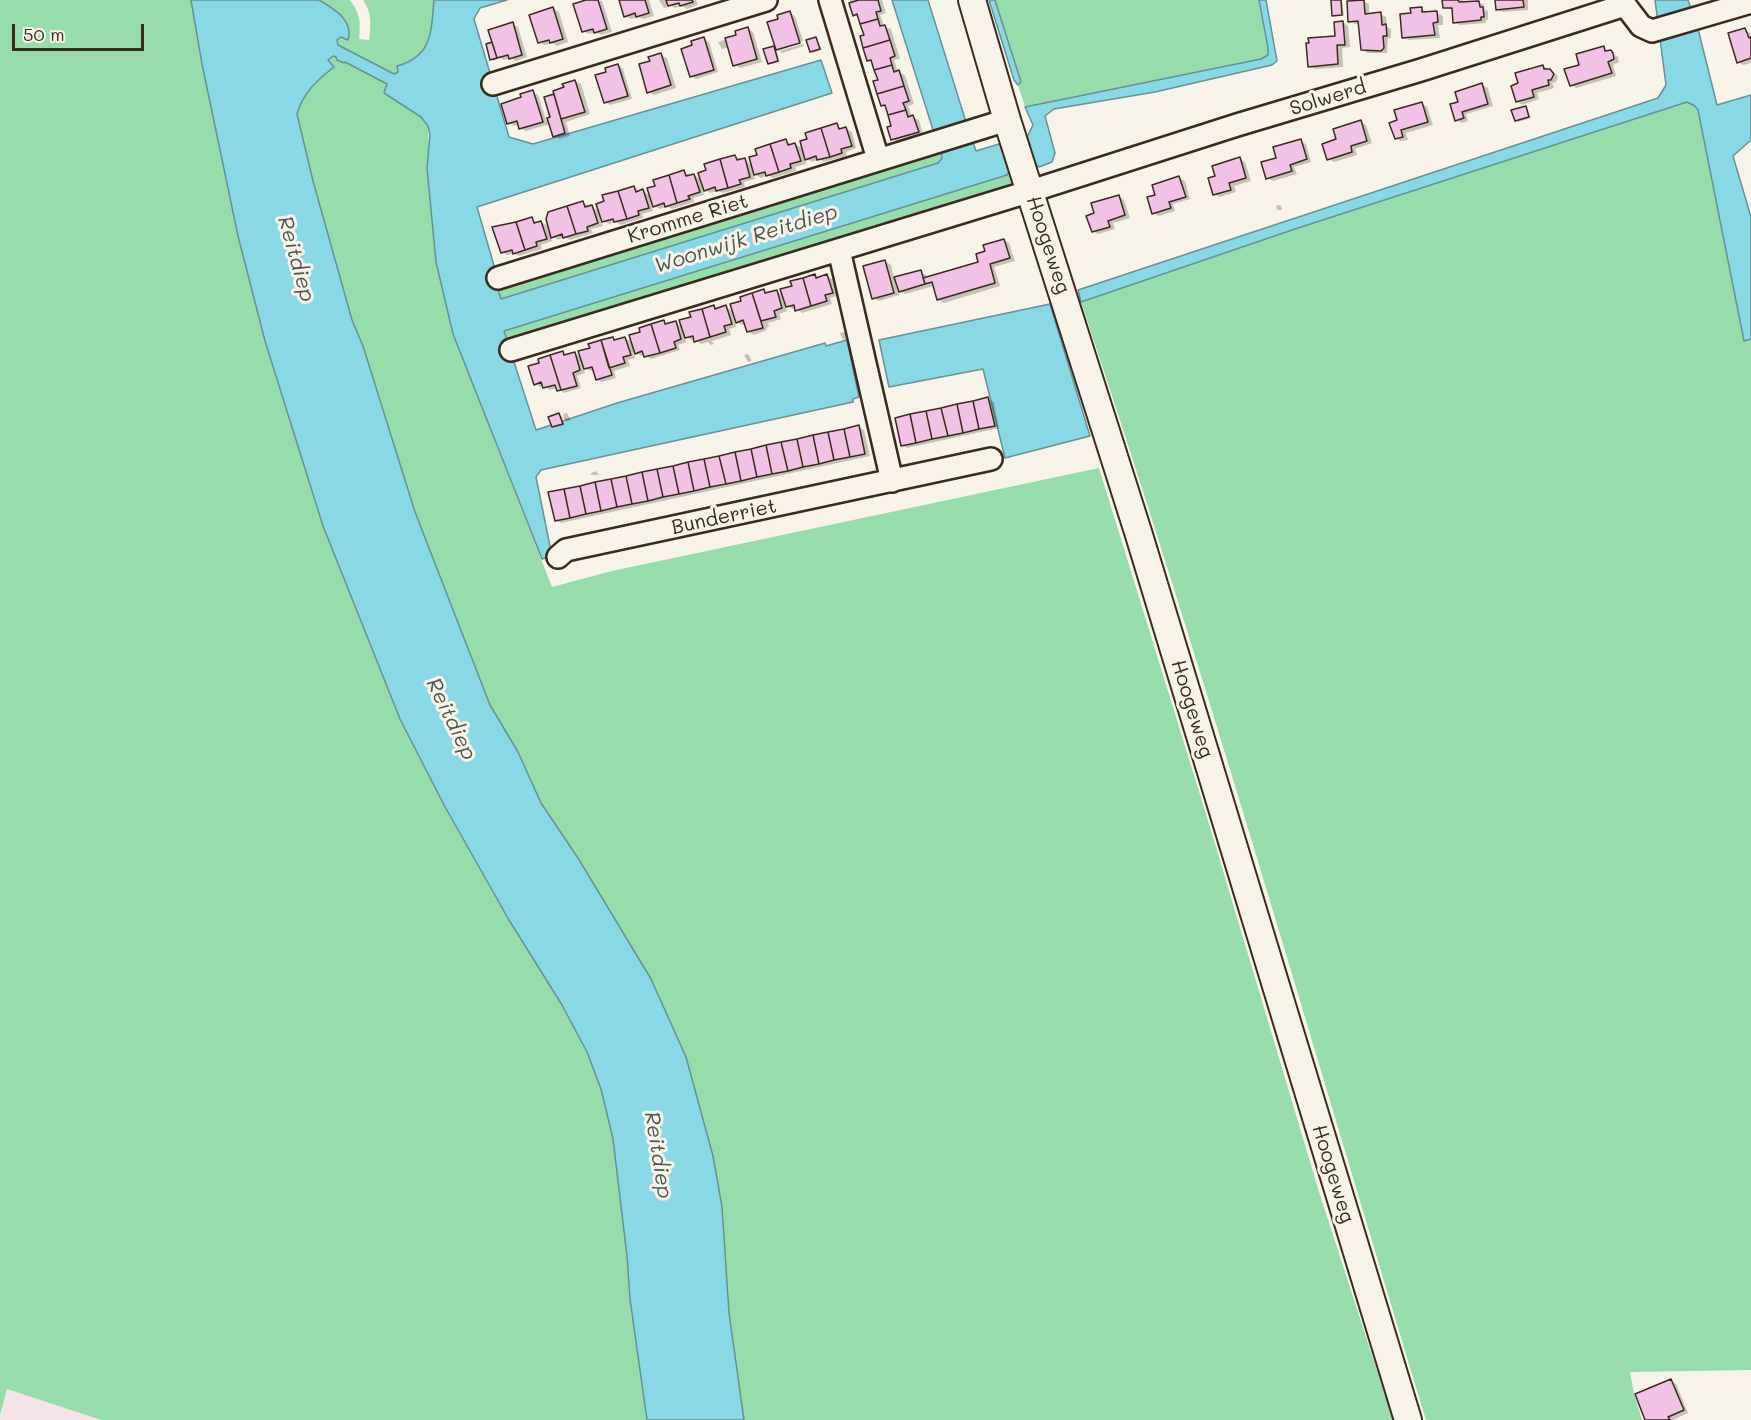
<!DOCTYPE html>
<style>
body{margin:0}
#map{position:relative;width:1751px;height:1420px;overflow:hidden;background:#f7f3e8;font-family:Mali,sans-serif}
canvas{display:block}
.scale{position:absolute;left:12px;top:24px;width:132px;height:27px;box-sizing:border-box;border:3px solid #3b2a1e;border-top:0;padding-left:8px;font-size:18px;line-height:21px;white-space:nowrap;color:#3b2a1e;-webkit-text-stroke:4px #f7f3e8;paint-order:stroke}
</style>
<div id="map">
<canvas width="1751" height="1420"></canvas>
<div class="scale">50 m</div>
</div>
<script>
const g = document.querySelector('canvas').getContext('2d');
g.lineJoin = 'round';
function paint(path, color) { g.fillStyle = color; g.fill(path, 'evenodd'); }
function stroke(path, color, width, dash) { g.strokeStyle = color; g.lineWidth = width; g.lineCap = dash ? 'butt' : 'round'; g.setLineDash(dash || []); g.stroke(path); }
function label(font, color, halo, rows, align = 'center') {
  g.font = font + ' Mali,sans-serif'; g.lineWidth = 6; g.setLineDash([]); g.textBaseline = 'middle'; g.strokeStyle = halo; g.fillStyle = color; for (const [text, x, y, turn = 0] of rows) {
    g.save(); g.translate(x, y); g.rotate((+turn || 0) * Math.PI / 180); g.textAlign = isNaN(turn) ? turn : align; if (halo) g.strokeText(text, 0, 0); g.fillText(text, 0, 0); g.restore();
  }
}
paint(new Path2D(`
 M7,1389L101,1420H0Z`), '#f5e4e7');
paint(new Path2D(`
 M0,0H191L202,64L238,236L265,341L323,526L400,719L509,920L562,1005L587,1052L601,1089L613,1139L627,1256L630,1299L647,1420H101L7,1389L0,1416Z
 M319,0H350C360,13 361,23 359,39L369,40C371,26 372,12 363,0H434C431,31 433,56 398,66V72L394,74L337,45V40L341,37L347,40Z
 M995,0H1259L1268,48V55L1261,59L1025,107L1018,85L1020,81Z
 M330,56L337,57L388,84L384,93L421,117L428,126L429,147L496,444L552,587L612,571L1099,468L1206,814L1320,1195L1393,1420H744L729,1313L722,1207L713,1156L686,1057L651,979L578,858L541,803L518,752L490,705L415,512L363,346L352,320L313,181L297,114C303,94 317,80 333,67L328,63V58Z
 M1684,102L1691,103L1698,110L1744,341L1751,339V1370L1630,1372L1634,1394L1642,1420H1426C1313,1047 1205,672 1081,302L1298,228Z
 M938,151L941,152L942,158L938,163L501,299L497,287Z
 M1010,170L1014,186L507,341L504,331L1006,175Z`), '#97ddab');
const water = new Path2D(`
 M191,0H319C333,8 354,20 348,40L341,37L337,40L338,45L394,74L398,72L397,66C433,56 431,31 434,0H507L480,8L474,19L509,137L533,144L821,60L832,93L477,207L495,269L492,271L501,299L938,163L942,158L941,152L954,147L934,133L892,0H928L966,122L953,127L959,146L973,142L976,151L999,144L1004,150L1026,139L1033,125L1025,107L1261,59L1268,55V48L1259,0H1266L1277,61L1272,65L1155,92L1054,109L1045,116L1055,153L1052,162L1039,167L1034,163L1010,170L1007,175L504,331L536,430L617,403L825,343L826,346L847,340L859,397L853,399V402L541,470L536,477L552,556L542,559L453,334L436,262L427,168L430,135L428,126L421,117L384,93L387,84L345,62L344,63L337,60L336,57L333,56L328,60L334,67C317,80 303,93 297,114L313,181L352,320L363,346L415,512L490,705L518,752L541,803L578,858L651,979L686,1057L713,1156L722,1207L729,1313L744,1420H647L630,1299L627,1256L613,1139L601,1089L587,1052L562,1005L509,920L444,805L400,719L323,526L265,341L238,236L202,64Z
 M989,0H995L1021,82L1018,85L1014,80Z
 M1655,0H1688L1698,29L1717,105L1751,95V140L1733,156L1751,217V339L1744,341L1698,110L1695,106L1687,102L1298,228L1081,302L1078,290L1658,98L1666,85Z
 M1050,304L1090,436L1005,458L983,369L889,387L879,340Z`);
paint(water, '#88d8e5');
stroke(water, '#699295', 1.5);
paint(new Path2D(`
 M591,0L602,1L612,32L601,35L596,32L589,34L583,31Z
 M620,0H649L654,16L643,19L638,17L631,19L625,16Z
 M659,0H696L698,5L687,9L682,6L675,8L667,4L668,7L664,8Z
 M850,0H882L886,13L880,15L883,23L884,27L891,29L900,59L894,60L898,72L905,75L914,104L908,106L912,117L919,120L923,134L898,142L893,139V127L887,108L882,105L880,81L874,63L869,60L865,36L860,18L854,15Z
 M1332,0H1342L1344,16L1333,15Z
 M1444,0H1463V3L1479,2L1484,5L1485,10L1488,11V20H1486V23L1460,25L1454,22L1453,10L1444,7Z
 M1497,0H1528V10L1503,12L1497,9Z
 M1363,1L1369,4V15L1381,14L1386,17L1387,27L1391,29V38H1388L1387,53H1367L1362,49L1360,24H1355L1350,21Z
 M1421,8L1427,13H1437L1443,16V25H1438L1440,38L1409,40L1404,37L1412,14Z
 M553,9L559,12L568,42L557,46L552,43L545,45L539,42Z
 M790,13L795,16L803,41L779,48V51L776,49L780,62L771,64L769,63L774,48L777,49L780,20Z
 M1343,22L1348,26L1350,47L1342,48L1343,67L1315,69L1310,66L1336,37Z
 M512,24L518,27L527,57L516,61L511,58L504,60L498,57V59L494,61L492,59V44Z
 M747,28L753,32L762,62L740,68L735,65L729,47L722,49L718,42L737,36Z
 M1745,29L1751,34V63L1743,65L1738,62Z
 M816,38L822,50L813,53L811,51Z
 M704,39L709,42L718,72L696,79L691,76L694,46Z
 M803,44L804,46L782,53L779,51Z
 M1603,48L1618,57L1619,62L1613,65L1616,76L1576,88L1571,85L1581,66Z
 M661,55L667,58L676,88L654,95L649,92L651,62Z
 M618,65L623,69L632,99L610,105L605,102L608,73Z
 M1543,66L1558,76L1556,82L1552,83L1554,88L1537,93L1539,99L1522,105L1517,101L1520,84Z
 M575,81L581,84L590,114L566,122L570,136L560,139L554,136L550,124L526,131L520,128L519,125L514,126L509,123L523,98L533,92L538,95L546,120L552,118L556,95Z
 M1482,85L1488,88L1493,106L1466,114L1468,121L1462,123L1456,120L1459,103Z
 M1421,103L1427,107L1433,125L1406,133L1408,140L1401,141L1396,138L1399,121Z
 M1526,107L1531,118L1518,122L1516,120Z
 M1361,122L1366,125L1372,143L1355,149L1357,155L1334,162L1328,159L1338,140Z
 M837,125L843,130L846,128L852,132L856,148L846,152L847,156L824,162L820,159L812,162L804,157L806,164L795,167L796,171L773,178L768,175L761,178L753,173L755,179L744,182L745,187L723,193L718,191L710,193L702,188L704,195L693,198L694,202L672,209L667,206L660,209L651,204L653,211L642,214L643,218L621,225L616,222L609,224L600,219L603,226L591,229L593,233L570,240L565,237L558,240L550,235L552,241L541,245L542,249L519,256L514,253L507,255L502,252L532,219L538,223L541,222L550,227L583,203L600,211L634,187L640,192L643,191L651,196L684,172L690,176L694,175L702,180L735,156L753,165L758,156L786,141L792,145L795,144L804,149Z
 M1300,141L1306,144L1311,162L1294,167L1297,174L1273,181L1268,178L1278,159Z
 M1240,159L1245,162L1251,181L1234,186L1236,192L1219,197L1214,194L1217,177Z
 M1179,178L1185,181L1190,199L1173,204L1175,211L1159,216L1153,213L1157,196Z
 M1119,196L1124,200L1130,218L1113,223L1115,229L1098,234L1093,231L1096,214Z
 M1279,205L1281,206L1282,210H1277L1276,206Z
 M1004,240L1009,243L1015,261L994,267L1000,286L944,303L938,299L934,286L905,294L897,289L899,295L879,301L874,298L885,261L891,265L894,279L920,272L926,275L927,278L980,263Z
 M815,276L819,278L827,276L832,279L837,296L830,298L832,304L802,313L796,308L793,309L785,305L787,311L779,314L781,319L768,323L769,327L766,328L767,330L754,335L748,331L746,324L742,325L734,320L736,327L729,329L731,335L712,341L714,344L711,345L708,342L701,344L695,339L692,340L684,336L686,342L678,345L680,350L651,359L645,355L641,356L633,351L635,358L628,360L630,366L614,371L616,378L602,382L597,379L594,370L591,371L583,367L585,373L577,376L581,388L564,393L558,388L550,390L544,386L540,387L535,384L562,353L567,356L575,354L582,358L592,349L613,338L618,341L625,338L633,343L663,322L668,325L675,323L683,327L692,318L714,307L718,310L726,307L734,312L743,302L742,298L764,291L769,294L776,292L784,296L793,287Z
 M845,332L848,339L843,340L840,333Z
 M748,354L752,361L748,362L744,355Z
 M988,399L994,402L999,428L907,448L902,445Z
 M567,413L571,420L567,421L562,418L564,425L555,427L553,426L559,415L564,418L563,414Z
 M859,427L864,430L870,456L561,523L556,520Z
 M596,471L599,475H591V473Z
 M1671,1381L1676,1384L1688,1413L1673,1420H1647Z`), '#0003');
const building = new Path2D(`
 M586,0H598L607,29L594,33L593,29L582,32L573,4Z
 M619,0H645L649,13L636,17L635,13L624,17Z
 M666,0H692L693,2L680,6L679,3L668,6Z
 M859,0H878L881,11L876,12L878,19L860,24L857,14L853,16L849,3Z
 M1331,0H1341L1342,15L1332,16Z
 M1364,0L1365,14L1381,12L1382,25L1386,24L1387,36H1383L1384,48L1381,51L1361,50L1358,21L1348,22L1347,1Z
 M1442,0H1458L1459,2L1479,1L1480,7H1483L1484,17H1481V20L1453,23L1452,8H1443Z
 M1495,0H1523L1524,7L1496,10Z
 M553,7L563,39L550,43L549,40L538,43L529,15Z
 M1422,7V12L1437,11L1438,22L1433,23L1435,35L1402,38L1400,14L1411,13L1410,8Z
 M790,11L800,43L776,50L767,22L778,19L777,15Z
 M878,19L880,26L885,25L890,40L863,48L860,36L864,35L860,24Z
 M1343,21L1345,45H1337L1338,64L1308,67L1306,43H1309L1308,38L1335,36L1334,22Z
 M513,22L522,55L509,59L508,55L497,58L488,30Z
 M748,27L757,59L733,66L725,38L736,35L735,31Z
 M1745,28L1749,38L1751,37V58L1737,63L1728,33Z
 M704,37L714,70L690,77L681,49L692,45L691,41Z
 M816,37L820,49L810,52L806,40Z
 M890,40L895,56L890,58L892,65L874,70L871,60L867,61L863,48Z
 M492,42L497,58L490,60L486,44Z
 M774,46L778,61L768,64L763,49Z
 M1604,46L1605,51L1611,50L1613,53L1614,59L1608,62L1612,73L1570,86L1564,69L1579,65L1576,54Z
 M661,53L671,85L647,93L639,64L650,61L648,57Z
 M618,64L628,96L604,103L595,75L606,72L605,68Z
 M892,65L894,72L899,70L904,86L877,94L873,81L878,80L874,70Z
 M1543,65L1544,69H1550L1554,74L1551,80H1548L1549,85L1532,90L1534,97L1516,102L1511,86L1518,83L1515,73Z
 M575,80L585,112L561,119L553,91L564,87L562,84Z
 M1482,83L1488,104L1462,112L1464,118L1455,121L1450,104L1458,102L1455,92Z
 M904,86L909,101L903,103L906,110L888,115L885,105L881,106L877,94Z
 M533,90L543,122L519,129L517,121L507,124L501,104L521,97L520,94Z
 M554,94L565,133L553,137L547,118L550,117L544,97Z
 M1422,102L1428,122L1401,130L1403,137L1395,139L1389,123L1397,120L1394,110Z
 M1526,106L1529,117L1515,121L1511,110Z
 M906,110L908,117L913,115L919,132L891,140L887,127L891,126L888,115Z
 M1361,120L1367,141L1351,146L1352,152L1327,160L1322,144L1336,139L1333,129Z
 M837,123L839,129L846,127L852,146L841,149L842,153L830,157L821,128Z
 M821,128L830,157L817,160L816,156L805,160L800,141L807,139L805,133Z
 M786,139L788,145L795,143L801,161L790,164L791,168L779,172L770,144Z
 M1301,139L1307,159L1290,165L1292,171L1266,179L1261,162L1276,158L1273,147Z
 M770,144L779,172L766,176L765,172L754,175L749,157L757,155L755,149Z
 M735,155L737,160L745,158L750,177L739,180L741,184L728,188L720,159Z
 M1240,157L1246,178L1229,183L1231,190L1213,195L1208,178L1215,176L1212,166Z
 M720,159L728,188L716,191L715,187L704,191L698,173L706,170L704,164Z
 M684,170L686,176L694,174L700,192L688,196L690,199L677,203L669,175Z
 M669,175L677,203L665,207L664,203L653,207L647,188L655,186L653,180Z
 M1179,176L1186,197L1169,202L1171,208L1152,214L1147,197L1155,195L1152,185Z
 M634,186L636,192L643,189L649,208L638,211L639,215L627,219L618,191Z
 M618,191L627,219L614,222L613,219L602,222L596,204L604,201L602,195Z
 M1119,195L1125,215L1108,221L1110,227L1092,232L1086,216L1094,213L1091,203Z
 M583,201L585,207L592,205L598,223L587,227L588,231L576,234L567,206Z
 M567,206L576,234L563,238L562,234L551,238L546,219L548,212Z
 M532,217L534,223L541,221L547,239L536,242L537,246L525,250L516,222Z
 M516,222L525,250L513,254L512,250L501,253L492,227Z
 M1004,239L1010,258L990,264L995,283L937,300L932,282L925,284L923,278L978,262L976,254L985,251L983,245Z
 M885,260L894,293L872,299L863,266Z
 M921,270L925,284L899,292L894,277Z
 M815,274L816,278L827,274L833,293L825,295L827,301L811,306L803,278Z
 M803,278L811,306L795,311L794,305L786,307L780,289L792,286L790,281Z
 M764,289L765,293L777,290L782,308L774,311L776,317L761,321L752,293Z
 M752,293L763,328L747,332L743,320L736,323L730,304L741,301L740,297Z
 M714,305L715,309L726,305L732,324L724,326L726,332L710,337L702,309Z
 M702,309L710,337L694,342L693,336L685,338L679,320L691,317L689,312Z
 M664,320L665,324L676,321L681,339L674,342L676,348L660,353L651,324Z
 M651,324L660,353L644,357L642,351L635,354L629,335L640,332L639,328Z
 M613,337L614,340L625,337L631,355L623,357L625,363L609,368L601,340Z
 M601,340L612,375L596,380L592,367L584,369L578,351L590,348L588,344Z
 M563,351L564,355L575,352L580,370L573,373L577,386L561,390L550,355Z
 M550,355L561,390L557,391L555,385L543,388L541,382L534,385L528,366L539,363L538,359Z
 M988,397L995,426L979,429L973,401Z
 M973,401L979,429L963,433L957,404Z
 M957,404L963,433L948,436L941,408Z
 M941,408L948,436L932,439L926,411Z
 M926,411L932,439L916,443L910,414Z
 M559,413L563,424L552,427L548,417Z
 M910,414L916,443L901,446L895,418Z
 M859,425L865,454L850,457L844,429Z
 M844,429L850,457L834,460L828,432Z
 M828,432L834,460L819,464L813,435Z
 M813,435L819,464L803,467L797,439Z
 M797,439L803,467L788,471L781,442Z
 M781,442L788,471L772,474L766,445Z
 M766,445L772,474L757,477L751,449Z
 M751,449L757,477L741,481L735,452Z
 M735,452L741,481L726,484L719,456Z
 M719,456L726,484L710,487L704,459Z
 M704,459L710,487L694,491L688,462Z
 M688,462L694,491L679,494L673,466Z
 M673,466L679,494L663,497L657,469Z
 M657,469L663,497L648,501L642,472Z
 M642,472L648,501L632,504L626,476Z
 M626,476L632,504L617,507L611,479Z
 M611,479L617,507L601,511L595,482Z
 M595,482L601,511L586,514L580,486Z
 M580,486L586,514L570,518L564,489Z
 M564,489L570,518L555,521L548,492Z
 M1671,1379L1684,1410L1668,1417L1670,1420H1645L1635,1394Z`);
paint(building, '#f1c2e5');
stroke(building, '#3b2a1e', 1.5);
const minor = new Path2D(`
 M830,0L878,159
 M1625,5L1641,26L1652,31L1751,2
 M493,84L766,0
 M839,250L892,481
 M498,278L1007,120
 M511,350L1031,191L1237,125L1421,70L1625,5
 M558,557L566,550L991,459`);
const tertiary = new Path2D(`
 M972,0L1007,120L1139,535L1408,1420`);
stroke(minor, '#3b2a1e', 26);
stroke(tertiary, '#3b2a1e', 30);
stroke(minor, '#f7f3e8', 21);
stroke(tertiary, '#f7f3e8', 26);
label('20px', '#3b2a1e', '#f7f3e8', [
 ["Solwerd",1328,98,-17],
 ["Kromme Riet",688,219,-17],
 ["Hoogeweg",1048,245,72],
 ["Bunderriet",724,517,-12],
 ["Hoogeweg",1192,709,73],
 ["Hoogeweg",1333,1174,73]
]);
label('italic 21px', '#4e5650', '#f7f3e8', [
 ["Woonwijk Reitdiep",746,239,-17],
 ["Reitdiep",296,259,74],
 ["Reitdiep",451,719,64],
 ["Reitdiep",658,1155,81]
]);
</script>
